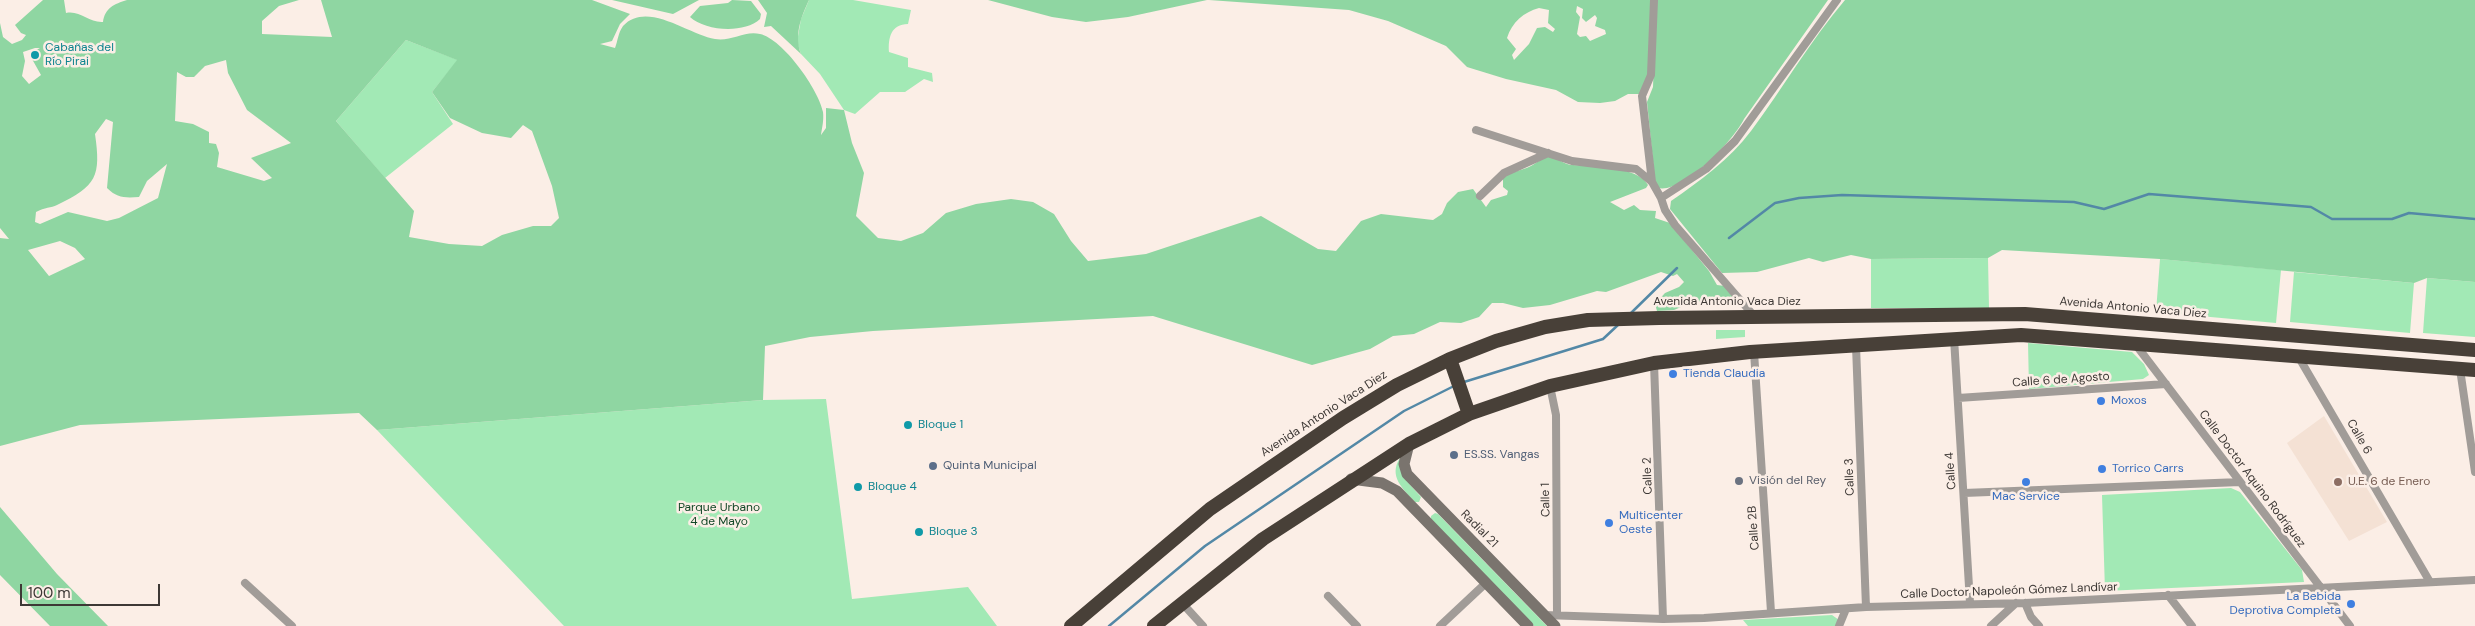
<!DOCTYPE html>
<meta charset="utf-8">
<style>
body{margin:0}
#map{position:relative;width:2475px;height:626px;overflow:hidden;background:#fbeee6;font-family:"DM Sans",sans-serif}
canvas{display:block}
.scale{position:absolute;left:20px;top:584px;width:140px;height:22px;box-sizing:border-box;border:2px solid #3d3835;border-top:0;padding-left:6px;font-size:15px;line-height:18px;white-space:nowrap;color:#3d3835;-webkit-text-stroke:4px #fbeee6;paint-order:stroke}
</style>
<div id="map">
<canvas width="2475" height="626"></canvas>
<div class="scale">100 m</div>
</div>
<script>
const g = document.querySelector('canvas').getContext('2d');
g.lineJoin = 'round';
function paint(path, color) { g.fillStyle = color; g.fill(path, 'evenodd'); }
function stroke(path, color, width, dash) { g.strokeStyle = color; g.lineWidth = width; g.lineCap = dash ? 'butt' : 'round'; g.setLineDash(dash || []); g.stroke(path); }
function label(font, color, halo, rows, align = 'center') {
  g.font = font + ' "DM Sans",sans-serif'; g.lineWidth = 5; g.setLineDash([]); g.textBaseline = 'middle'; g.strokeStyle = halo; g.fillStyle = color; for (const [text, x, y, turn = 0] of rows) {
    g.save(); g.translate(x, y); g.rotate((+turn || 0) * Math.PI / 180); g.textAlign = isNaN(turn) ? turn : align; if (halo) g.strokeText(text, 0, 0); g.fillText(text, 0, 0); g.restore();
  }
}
paint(new Path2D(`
 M2324,416L2387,522L2349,541L2287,443Z`), '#f4e1d4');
paint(new Path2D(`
 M809,0H853L911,10L908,24C891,24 888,38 889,52L908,58V67L932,73L933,82L924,79L905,92H880L855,114L844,110L820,74L801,54L797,42L801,19Z
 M406,40L458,60L432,92L453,124L385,178L336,121Z
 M1988,258L1989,308H1871V259Z
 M2160,259L2281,270L2276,323L2156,312Z
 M2294,272L2414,283L2410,333L2290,322Z
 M2427,278L2475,282V337L2423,333Z
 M1716,330H1745V337L1716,339Z
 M2028,343L2132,352L2144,364L2149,375L2143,379L2029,389Z
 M826,399L852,599L968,587L997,626H564L377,430L763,400Z
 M1400,458L1404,478L1421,497L1419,502H1415C1403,489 1388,476 1400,458Z
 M2231,488L2240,492L2302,570L2304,582L2105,591L2102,495Z
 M1435,513L1438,514L1547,626H1534L1431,519V516Z
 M1832,615L1839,620L1835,626H1748L1743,620Z`), '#a2e9b5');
paint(new Path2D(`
 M43,0H64L66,13C80,10 89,23 103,22C105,8 114,4 127,0H299L279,6L262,21V34L332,37L321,0H592L630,14L620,24L612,41L600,44L615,48C618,40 618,33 623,26C647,0 689,35 715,39C731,42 745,30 760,34C783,39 819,90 823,112C824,120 822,128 821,135L826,128V108L844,110L852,143L864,173L856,216L878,238L901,241L923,233L946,213L976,204L1011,199L1033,202L1054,214L1071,241L1088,261L1146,254L1261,216L1318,249L1336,251L1361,221L1381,214L1433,220L1442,214L1447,203L1458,192L1473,189L1486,207L1491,200L1507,195L1508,191L1503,187V178C1511,171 1521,171 1531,166C1537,163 1540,159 1547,157C1557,156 1563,165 1573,165C1591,166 1638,166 1648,185L1646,188L1610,202L1624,210L1634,205L1640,210L1656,211L1655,218L1670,223L1709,271L1717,285L1725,286L1734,298H1725L1708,305L1693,302L1674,310L1657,311L1655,304L1665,293L1679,287L1684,282L1677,274L1673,276L1661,272L1606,292L1597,291L1550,305L1523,308L1503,303H1492L1479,317L1461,323L1440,322L1414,334L1393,336L1370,349L1312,365L1153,316L873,331L810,337L765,346L763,400L377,430L359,413L80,425L0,446V238L9,239L0,228V23L3,37L12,44L22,40L26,35L21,33L15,25ZM406,40L457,60L432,92L450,118L482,133L511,138L523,125L532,131L552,186L559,218L551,226H533L502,235L482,246L449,244L409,237L414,211L336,121ZM35,48H40L33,52L32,59L41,75L29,84L22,76L25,61L23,52ZM226,60L228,73L247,110L291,143L251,158L272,178L264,181L217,167L219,153L216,144L209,143V132L193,124L175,121L177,72L186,77H194L205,66ZM106,119L113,122L107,188C117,198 125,198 139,197L147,181L167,164L158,198L119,218L107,221L68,212L40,224L35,222L36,212C45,207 51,208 57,205C97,186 101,176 95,134ZM60,241L75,248L85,259L49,276L28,250Z
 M612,0H699L673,14Z
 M732,0L751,1L761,14L760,19C744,34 705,31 690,17L700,6L728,3Z
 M758,0H809C801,17 794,35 801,54L771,26L764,27L767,13Z
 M988,0H1207L1128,17L1086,22L1052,17Z
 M1209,0H1651L1649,74L1641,94H1628L1615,101L1600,103L1578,102L1556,90L1506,79L1467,67L1446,46L1388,21L1349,10ZM1577,6L1583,9L1582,18L1586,22L1595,15L1597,18L1595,26L1605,30L1606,34L1590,41L1586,36L1580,37L1577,34L1580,17L1576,12ZM1539,8L1549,10L1548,23L1555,29L1553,32L1545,27L1537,28L1529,44L1514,60L1512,55L1516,49L1507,38C1512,22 1524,12 1539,8Z
 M1656,0H1828L1744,119C1734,140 1683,194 1658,188L1655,181L1647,102L1653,87Z
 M1845,0H2475V282L2427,278L2414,283L2160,259L2002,250L1988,258L1871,259L1851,255L1823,262L1809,258L1757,272L1722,273L1670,209L1671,201C1700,181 1730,159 1751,131C1783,88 1810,41 1845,0Z
 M0,507L57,574L108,626H50L0,575Z`), '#8fd6a2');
stroke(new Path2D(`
 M1729,238L1775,203L1799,198L1842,195L2074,202L2104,209L2149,194L2311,207L2332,219H2392L2409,213L2475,219
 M1630,314L1677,268
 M1464,382L1603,339L1618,325
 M1109,626L1205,546L1404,411L1454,386`), '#5388a6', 2.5);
stroke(new Path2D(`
 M1476,130L1572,161L1636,169L1652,182L1661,198L1706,169L1735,141L1837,0
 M1652,182L1642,96L1651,75L1654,0
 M1480,196L1504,173L1548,153
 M1661,198L1665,210L1675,225L1755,317
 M1954,338L1970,603
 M2136,345L2350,626
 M1856,346L1866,607
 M1754,352L1771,612
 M2298,356L2430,582
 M1654,363L1663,619
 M2460,369L2475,472
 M1550,386L1556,415L1557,615
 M1958,398L2166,384
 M1964,493L2240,482
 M245,583L292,626
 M2168,595L2192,626
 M1328,596L1357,626
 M1182,603L1203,626
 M2025,603L2031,617L2039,626
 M1544,615L1663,619L1704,618L1866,607L2025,603L2475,580
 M1440,626L1487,582
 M1839,626L1846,609
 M1991,626L2016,603`), '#a19c98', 8);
stroke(new Path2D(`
 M1409,444L1404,464L1407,474L1555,626
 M1351,479L1382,483L1397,491L1528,626`), '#7a746e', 11);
stroke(new Path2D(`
 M1450,359L1469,414
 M1071,626L1210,509L1343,418L1397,385L1450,359L1496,341L1545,327L1588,320L1659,318L2025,314L2475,350
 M1154,626L1263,539L1409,444L1469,414L1550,386L1654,363L1750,352L2021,335L2475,370`), '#484038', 14);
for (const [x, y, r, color] of [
 [35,55,5,"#0f9aa8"],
 [1673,374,5,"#3f7fe0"],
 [2101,401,5,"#3f7fe0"],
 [908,425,5,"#0f9aa8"],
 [1454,455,5,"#5c6f8a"],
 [933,466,5,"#5c6f8a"],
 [2102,469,5,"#3f7fe0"],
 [1739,481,5,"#6b7280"],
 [2026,482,5,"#3f7fe0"],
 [2338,482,5,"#8d6e63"],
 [858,487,5,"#0f9aa8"],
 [1609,523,5,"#3f7fe0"],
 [919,532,5,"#0f9aa8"],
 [2351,604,5,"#3f7fe0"]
]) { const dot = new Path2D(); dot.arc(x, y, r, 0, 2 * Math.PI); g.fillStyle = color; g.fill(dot); stroke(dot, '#fbeee6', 2); }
label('12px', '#0d838f', '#fbeee6', [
 ["Cabañas del",45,48],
 ["Río Pirai",45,62],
 ["Bloque 1",918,425],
 ["Bloque 4",868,487],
 ["Bloque 3",929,532]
], 'left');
label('12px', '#3d3835', '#fbeee6', [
 ["Avenida Antonio Vaca Diez",1727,302],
 ["Avenida Antonio Vaca Diez",2133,308,5],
 ["Calle 6 de Agosto",2061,380,-4],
 ["Avenida Antonio Vaca Diez",1324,414,-33],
 ["Calle 6",2359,437,60],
 ["Calle 4",1951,471,-94],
 ["Calle 2",1648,476,-92],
 ["Calle 3",1850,477,-92],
 ["Calle Doctor Aquino Rodríguez",2252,479,53],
 ["Calle 1",1546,500,-91],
 ["Calle 2B",1754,528,-94],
 ["Radial 21",1479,529,45],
 ["Calle Doctor Napoleón Gómez Landívar",2009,591,-2]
]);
label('12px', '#366cbe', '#fbeee6', [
 ["Tienda Claudia",1683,374],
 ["Moxos",2111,401],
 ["Torrico Carrs",2112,469],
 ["Mac Service",2026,497,"center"],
 ["Multicenter",1619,516],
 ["Oeste",1619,530],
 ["La Bebida",2341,597,"right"],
 ["Deprotiva Completa",2341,611,"right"]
], 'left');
label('12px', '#4e5e75', '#fbeee6', [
 ["ES.SS. Vangas",1464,455],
 ["Quinta Municipal",943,466]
], 'left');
label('12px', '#5b616d', '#fbeee6', [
 ["Visión del Rey",1749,481]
], 'left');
label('12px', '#785e54', '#fbeee6', [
 ["U.E. 6 de Enero",2348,482]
], 'left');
label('12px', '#134827', '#fbeee6', [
 ["Parque Urbano",719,508],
 ["4 de Mayo",719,522]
]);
</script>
